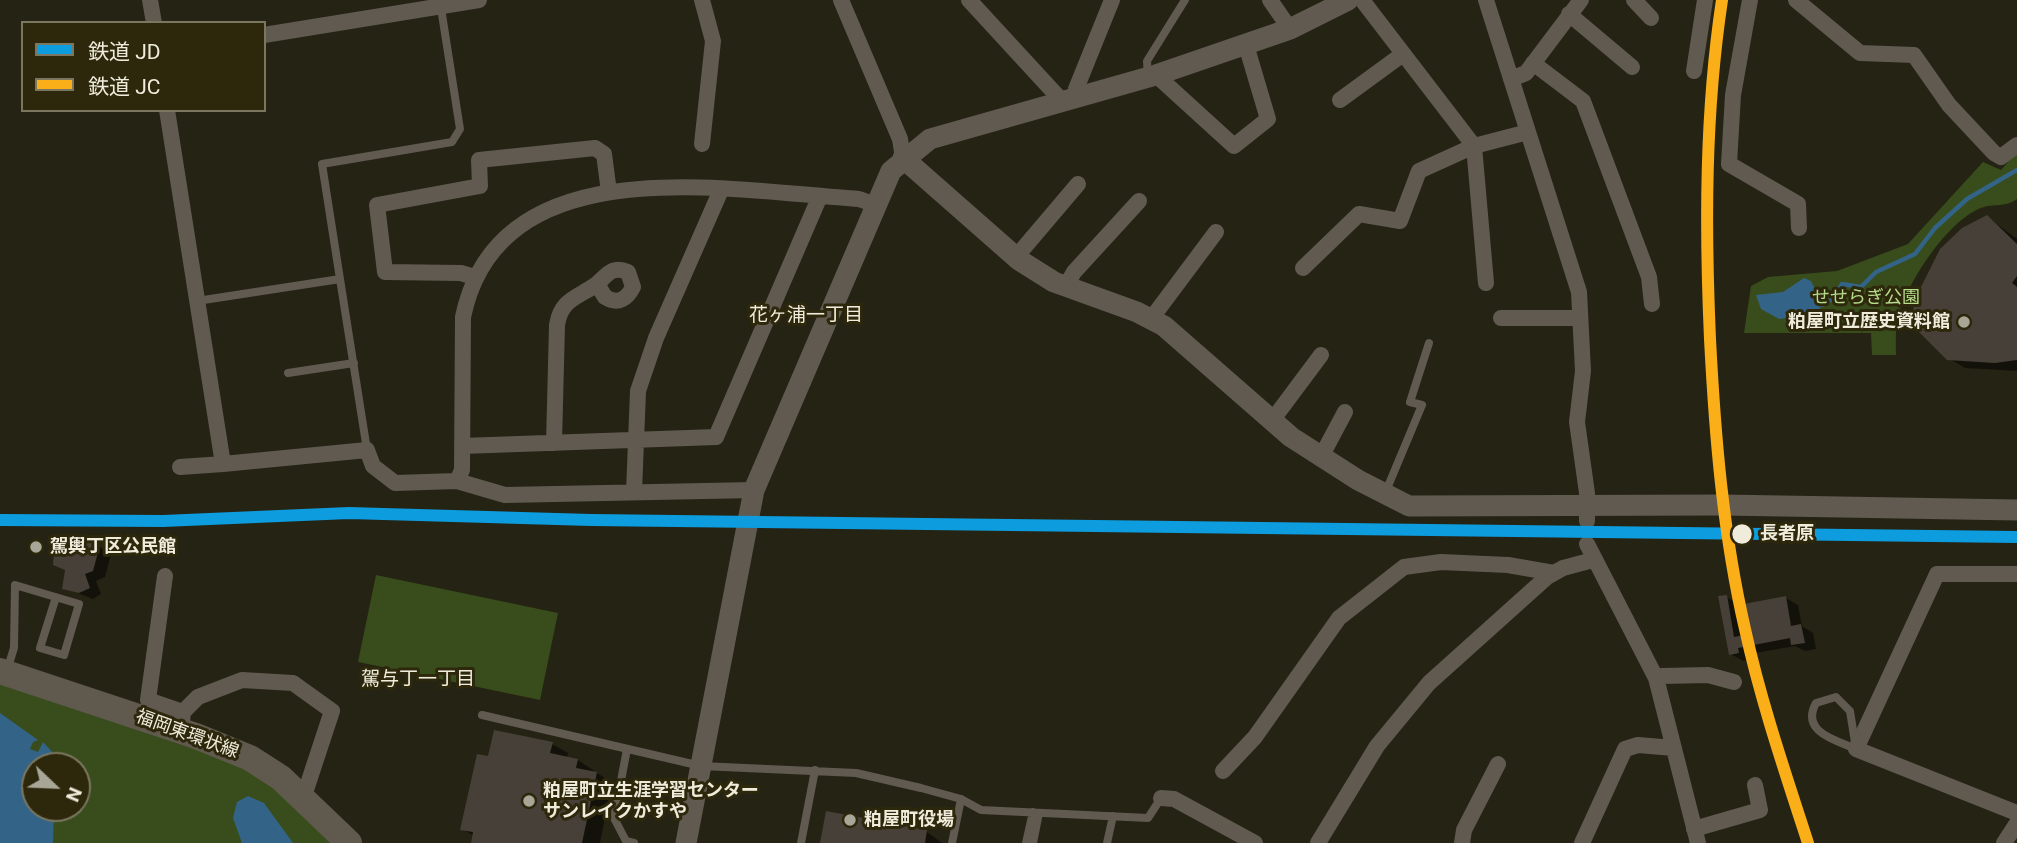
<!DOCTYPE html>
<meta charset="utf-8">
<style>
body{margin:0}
#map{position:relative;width:2017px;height:843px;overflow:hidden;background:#252314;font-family:Roboto,"Noto Sans JP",sans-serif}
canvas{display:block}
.legend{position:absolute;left:21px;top:21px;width:245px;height:91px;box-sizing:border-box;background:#2d280c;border:2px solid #7b765f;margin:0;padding:9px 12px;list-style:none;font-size:21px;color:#efecdc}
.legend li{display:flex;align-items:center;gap:14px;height:35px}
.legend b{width:35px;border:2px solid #7b765f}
.north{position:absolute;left:21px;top:752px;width:70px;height:70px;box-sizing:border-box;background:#2d280c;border:2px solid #7b765f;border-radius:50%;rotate:113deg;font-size:19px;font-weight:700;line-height:28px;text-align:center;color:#efecdc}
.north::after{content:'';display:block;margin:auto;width:24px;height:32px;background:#a8a696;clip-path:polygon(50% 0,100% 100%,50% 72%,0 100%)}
</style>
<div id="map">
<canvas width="2017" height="843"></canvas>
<ul class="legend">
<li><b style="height:9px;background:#0d9cdd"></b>鉄道 JD</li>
<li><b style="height:9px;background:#faaf18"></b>鉄道 JC</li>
</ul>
<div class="north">N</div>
</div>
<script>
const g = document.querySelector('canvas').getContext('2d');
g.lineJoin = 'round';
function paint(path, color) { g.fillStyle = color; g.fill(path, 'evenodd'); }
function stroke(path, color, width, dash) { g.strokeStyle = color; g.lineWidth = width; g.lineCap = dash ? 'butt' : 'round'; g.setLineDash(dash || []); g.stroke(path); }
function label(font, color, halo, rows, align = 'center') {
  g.font = font + ' Roboto,"Noto Sans JP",sans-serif'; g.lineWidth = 6; g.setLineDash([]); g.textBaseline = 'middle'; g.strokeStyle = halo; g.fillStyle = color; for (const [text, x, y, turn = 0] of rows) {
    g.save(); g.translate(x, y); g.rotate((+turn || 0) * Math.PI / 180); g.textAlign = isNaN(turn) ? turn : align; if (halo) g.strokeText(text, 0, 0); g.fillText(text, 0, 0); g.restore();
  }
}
paint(new Path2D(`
 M2017,152V199C2005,208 1994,203 1981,208C1947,221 1907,283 1898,317C1895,329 1896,343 1896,355H1872L1871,333H1744L1751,286L1768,277L1837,271L1908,244L1983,162L2001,170Z
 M376,575L558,613L540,700L358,662Z
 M0,681L191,741L271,782L338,843H0ZM35,766H77V808H35Z`), '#384d1b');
paint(new Path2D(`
 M1804,278L1811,281L1821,302L1817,325L1810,326L1796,317L1779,319L1761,309L1756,295L1783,292Z
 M0,713L38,740L33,742L30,749L38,752L43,742L55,755L59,766H35V808H54L53,843H0Z
 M248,796L264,803L293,843H242L233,818L237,802Z`), '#336487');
paint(new Path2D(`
 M1987,217L2017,239V371L1965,368L1948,358Z
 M89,540L111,554L105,577L96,581L101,594L93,599L64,588Z
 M1726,597L1739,604L1744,637L1752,635L1786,598L1798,605L1802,626L1813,633L1816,649L1805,651L1795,646L1750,654L1751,660L1743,661L1731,654Z
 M552,744L568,753L567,758L578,760L612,783L600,843H473L474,836L462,829L490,758Z
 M927,832L942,843H821Z`), '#0007');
stroke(new Path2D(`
 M1822,305L1834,298L1842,284L1861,287L1876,272L1915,254L1935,228L1967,199L2017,170`), '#336487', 4.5);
paint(new Path2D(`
 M1987,215L2017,244V276L2012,283L2017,287V360L1995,363L1947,360L1911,324L1915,299L1940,249L1962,228Z
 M63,534L90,538L100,545L93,571L85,574L90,588L79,593L62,589L65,570L53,565L55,537Z
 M1727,595L1734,637L1750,634L1744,604L1786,596L1791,626L1801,624L1805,643L1791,645L1790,638L1738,648L1739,653L1729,655L1718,596Z
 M494,730L553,742L550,753L578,759L576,768L597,772L582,843H471L473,832L460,830L477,754L488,756Z
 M826,811L927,830L925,843H820Z`), '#474038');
stroke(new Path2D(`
 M1148,77L1147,61L1185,0
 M340,279L322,164L452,142L460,129L441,8
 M197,301L340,279L367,450
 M288,373L354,363
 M1386,491L1422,405L1410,402L1429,343
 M7,670L14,648L15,585L79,604L64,655L40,648L56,597
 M1836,697L1850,711L1856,749C1836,740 1800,732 1816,703Z
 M482,715L701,766L856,773L921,788L961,799L981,810L1148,818L1161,798
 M627,749L614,818L626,841L634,843
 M801,843L815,770
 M952,843L961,799
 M1026,843L1033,812
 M1033,843L1039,813
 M1107,843L1113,816`), '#605a50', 8);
stroke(new Path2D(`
 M150,0L154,23
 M702,0L713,41L702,144
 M841,0L900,139L903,158
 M969,0L1062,101
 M1270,0L1290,29
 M1362,0L1474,146L1486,283
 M1486,0L1579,292L1583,371L1577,422L1587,493V521
 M1634,0L1651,18
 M1750,0L1733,95L1729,164L1798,204L1799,228
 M1796,0L1860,53L1914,55L1949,105L1994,153L2001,157L2017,145
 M1569,14L1632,67
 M264,35L479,0
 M1533,63L1583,101L1649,277L1652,304
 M1694,71L1705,0
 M1156,75L1234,146L1268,119L1246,45
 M1511,79L1526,73L1581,0
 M1079,97L1076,89L1112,0
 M1340,100L1403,54
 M167,110L223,464L367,450L373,466L395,483L457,481L505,495L754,490
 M1016,257L1078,184
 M1303,268L1359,214L1400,221L1419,171L1474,146L1528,132
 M474,277L461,273L385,272L377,205L480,186L479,160L595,148L604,154L609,192
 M1066,286L1074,272L1139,201
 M1501,318H1580
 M1151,319L1216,232
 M1271,422L1321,355
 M554,443L557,325C561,300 576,298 594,286C606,278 610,264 628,272L633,287C627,299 618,305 605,297L597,284
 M462,446L716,437L820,196
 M1321,457L1345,412
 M180,467L223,464
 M457,481L462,470L463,317C499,144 731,191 859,199L876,205
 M634,492L638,391L656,338L721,190
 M1587,544L1656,678L1698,843
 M2017,574H1937L1856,749L2017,813
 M165,576L148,700L183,712
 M1656,678L1662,676L1708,675L1734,682
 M181,731L183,712L198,697L242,680L293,683L332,711L303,799
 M1223,771L1255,737L1339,618L1404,567L1441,562L1508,565L1554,573
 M1161,798L1174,799L1255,843
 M1694,829L1760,810L1755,785
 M1318,843L1377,746L1429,683L1547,577L1563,568L1593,560
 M1462,843L1464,830L1498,764
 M1582,843L1625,749L1638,745L1674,748
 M2004,843L2017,823`), '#605a50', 16);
stroke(new Path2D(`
 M903,158L1019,260L1054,282L1137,312L1164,326L1291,437L1358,480L1409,506L1723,505L2017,510
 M686,843L754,490L891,171L930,139L1156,75L1290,29L1348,0`), '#605a50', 21);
stroke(new Path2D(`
 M0,671L196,736L250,758L281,778L349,843`), '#60594e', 26);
stroke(new Path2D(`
 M0,520L163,521L349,513L591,520L2017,537`), '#0d9cdd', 12);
stroke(new Path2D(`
 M1722,0C1705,113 1705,225 1710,339C1715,436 1723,534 1745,629C1761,702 1785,772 1808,843`), '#faaf18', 12);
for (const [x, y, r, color] of [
 [1964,322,7,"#a8a696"],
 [1742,534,11,"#efecdc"],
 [36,547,7,"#a8a696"],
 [529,801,7,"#a8a696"],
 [850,820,7,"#a8a696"]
]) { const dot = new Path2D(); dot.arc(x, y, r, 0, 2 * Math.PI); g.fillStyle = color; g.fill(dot); stroke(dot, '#2d280c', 2.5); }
label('18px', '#b5dd8b', '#2d280c', [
 ["せせらぎ公園",1866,298]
]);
label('bold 18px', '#efecdc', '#2d280c', [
 ["粕屋町立歴史資料館",1950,322,"right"],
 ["駕輿丁区公民館",50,547],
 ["粕屋町立生涯学習センター",543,791],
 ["サンレイクかすや",543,812],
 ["粕屋町役場",864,820]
], 'left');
label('bold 18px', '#efecdc', '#2d280c', [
 ["長者原",1760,534]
], 'left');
label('18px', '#efecdc', '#2d280c', [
 ["福岡東環状線",187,735,20]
]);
label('19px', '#efecdc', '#2d280c', [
 ["花ヶ浦一丁目",806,316],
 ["駕与丁一丁目",418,680]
]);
</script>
